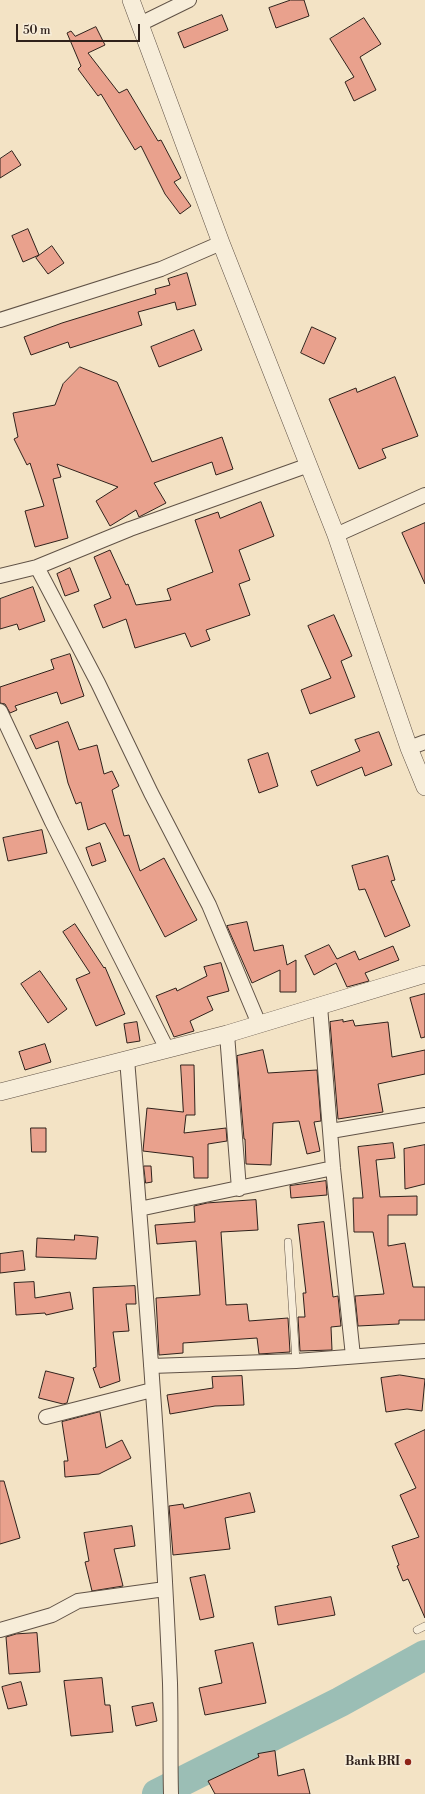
<!DOCTYPE html>
<style>
body{margin:0}
#map{position:relative;width:425px;height:1794px;overflow:hidden;background:#f3e3c5;font-family:"Libre Bodoni",serif}
canvas{display:block}
.scale{position:absolute;left:16px;top:24px;width:124px;height:18px;box-sizing:border-box;border:2px solid #2f211b;border-top:0;padding-left:5px;font-size:12px;line-height:14px;white-space:nowrap;color:#2f211b;-webkit-text-stroke:3px #f7edd9;paint-order:stroke}
</style>
<div id="map">
<canvas width="425" height="1794"></canvas>
<div class="scale">50 m</div>
</div>
<script>
const g = document.querySelector('canvas').getContext('2d');
g.lineJoin = 'round';
function stroke(path, color, width, dash) { g.strokeStyle = color; g.lineWidth = width; g.lineCap = dash ? 'butt' : 'round'; g.setLineDash(dash || []); g.stroke(path); }
function paint(path, color) { g.fillStyle = color; g.fill(path, 'evenodd'); }
function label(font, color, halo, rows, align = 'center') {
  g.font = font + ' "Libre Bodoni",serif'; g.lineWidth = 3; g.setLineDash([]); g.textBaseline = 'middle'; g.strokeStyle = halo; g.fillStyle = color; for (const [text, x, y, turn = 0] of rows) {
    g.save(); g.translate(x, y); g.rotate((+turn || 0) * Math.PI / 180); g.textAlign = isNaN(turn) ? turn : align; if (halo) g.strokeText(text, 0, 0); g.fillText(text, 0, 0); g.restore();
  }
}
stroke(new Path2D(`
 M157,1794L340,1702L425,1655`), '#9bbeb5', 30);
const building = new Path2D(`
 M291,0H304L309,16L276,28L269,8Z
 M222,15L228,30L184,48L178,33Z
 M364,18L381,44L360,57L376,90L354,101L345,82L354,77L330,39Z
 M96,27L105,45L88,53L119,93L127,89L158,141L161,140L181,178L174,182L191,206L180,214L165,194L141,146L135,150L101,94L98,96L78,69L81,66L67,33L71,31L75,36Z
 M12,151L21,165L0,178V159Z
 M28,229L39,255L23,262L12,236Z
 M52,246L64,263L48,274L36,258Z
 M187,273L196,305L177,310L175,302L138,312L142,325L70,348L68,342L31,355L24,337L62,323L156,294L155,289L170,285L168,279Z
 M312,327L336,338L324,364L301,353Z
 M194,330L202,350L159,367L151,347Z
 M80,367L117,382L152,462L222,437L233,469L216,475L212,462L154,483L166,503L139,517L136,510L110,526L96,501L118,487L57,464L61,477L53,479L68,538L35,547L25,511L44,506L30,463L27,465L14,439L18,437L13,413L55,405L63,384Z
 M395,377L418,436L382,449L386,458L359,469L329,399L356,388L357,392Z
 M261,502L274,536L239,550L250,580L239,584L250,615L206,630L210,640L191,647L185,633L135,648L126,619L103,628L94,605L111,598L94,557L110,550L126,585L128,584L136,605L171,600L167,589L213,572L195,520L218,512L220,518Z
 M425,523V584L402,533Z
 M70,568L79,591L65,596L57,574Z
 M33,587L45,621L19,630L17,624L0,629V599Z
 M334,615L352,656L341,661L355,697L310,714L301,690L331,678L308,626Z
 M70,654L84,696L61,704L57,692L15,706L17,710L10,713L5,704L0,703V687L54,669L51,660Z
 M68,722L79,750L97,745L104,774L112,771L119,786L112,790L124,836L129,835L140,871L164,858L197,920L165,937L105,823L88,830L81,802L76,804L68,783L58,741L36,749L30,736Z
 M379,732L392,765L365,776L362,767L317,786L311,771L360,751L355,740Z
 M268,753L278,786L259,793L248,760Z
 M42,830L47,853L8,861L3,838Z
 M100,843L106,861L92,866L86,848Z
 M388,856L395,880L391,881L410,926L385,937L365,889L359,890L352,866Z
 M247,922L254,951L283,945L287,965L296,960V992H280V970L252,983L227,926Z
 M75,924L104,968L105,967L125,1014L96,1026L76,979L90,973L63,932Z
 M329,945L337,959L355,951L359,960L393,946L399,960L365,973L369,981L347,987L336,963L314,975L305,956Z
 M221,963L229,991L207,997L213,1010L190,1021L194,1031L174,1037L156,996L176,988L177,991L207,976L204,967Z
 M40,971L67,1009L48,1023L21,984Z
 M425,994V1037L421,1038L410,998Z
 M343,1020V1022L353,1020L355,1026L388,1022L392,1057L425,1050V1074L378,1084L383,1112L338,1119L330,1022Z
 M137,1022L140,1041L127,1043L124,1024Z
 M45,1044L51,1062L25,1070L19,1052Z
 M263,1050L268,1073L317,1070L321,1121L314,1122L320,1151L307,1154L299,1121L273,1123L271,1165L246,1164L245,1139H244L237,1056Z
 M181,1065H194L195,1115H186L184,1133L226,1128L227,1141L208,1144V1178H194L193,1157L143,1151L147,1108L183,1112Z
 M31,1128H46V1152H32Z
 M393,1143L395,1158L376,1160L380,1197L417,1196V1215H388V1246L405,1243L413,1287H425V1320H399V1324L358,1326L355,1296L384,1294L373,1232H354L353,1198H363L358,1147Z
 M425,1145V1184L405,1189L404,1149Z
 M144,1166H151L152,1182L146,1183Z
 M326,1181L327,1195L291,1198L290,1186Z
 M256,1200L258,1230L221,1232L226,1305L247,1304L249,1321L288,1318L290,1352L259,1354L257,1338L183,1343V1353L159,1355L156,1298L200,1295L196,1241L157,1244L155,1225L195,1222L194,1206L207,1203Z
 M324,1222L333,1297L338,1296L341,1326L331,1327L332,1350L300,1351L298,1317H305L303,1293H306L298,1225Z
 M75,1235L98,1237L96,1259L36,1257L37,1238L74,1240Z
 M23,1251L25,1270L0,1273V1254Z
 M34,1282L35,1298L70,1292L73,1309L46,1315L45,1313L16,1315L14,1283Z
 M135,1286L136,1304H126L129,1331L113,1332L120,1381L100,1388L93,1368L96,1367L93,1288Z
 M46,1371L74,1378L67,1403L63,1404L39,1398Z
 M400,1375L425,1379L422,1411L407,1409L386,1412L381,1378Z
 M242,1376L244,1405L215,1406L170,1414L167,1395L213,1388L212,1377Z
 M100,1412L106,1448L122,1440L131,1458L99,1474L65,1477L64,1461H68L62,1422Z
 M425,1430V1618L408,1579L403,1581L397,1566L399,1565L392,1546L419,1537L400,1495L416,1488L395,1444Z
 M0,1481H4L20,1538L0,1544Z
 M250,1493L255,1512L225,1518L230,1549L173,1555L169,1506L183,1504L184,1508Z
 M132,1526L135,1546L114,1549L123,1586L92,1591L85,1562L89,1561L84,1533Z
 M205,1575L214,1617L200,1620L190,1578Z
 M331,1597L335,1615L278,1625L275,1607Z
 M37,1633L40,1672L9,1674L6,1637L16,1634Z
 M253,1643L266,1703L205,1715L199,1688L222,1683L215,1651Z
 M102,1678L105,1705H110L113,1732L71,1736L64,1681Z
 M21,1682L27,1705L8,1709L2,1687Z
 M153,1703L157,1721L136,1726L132,1707Z
 M275,1751L278,1776L304,1769L310,1794H215L208,1781L259,1757L258,1754Z`);
paint(building, '#e9a18d');
stroke(building, '#2f211b', 1);
const service = new Path2D(`
 M288,1242L296,1361
 M417,1630L425,1626`);
const minor = new Path2D(`
 M140,24L189,0
 M0,320L161,269L221,243
 M336,535L425,495
 M37,567L98,683L151,793L209,905L259,1024
 M0,576L37,567L130,529L309,465
 M0,711L52,822L167,1049
 M409,748L425,742
 M320,1006L333,1168L353,1356
 M227,1034L239,1189
 M127,1059C144,1267 161,1475 170,1683C171,1720 170,1757 171,1794
 M331,1131L425,1115
 M139,1209L333,1168
 M151,1366L296,1361L425,1351
 M46,1417L152,1390
 M0,1630L52,1615L78,1601L165,1589`);
const tertiary = new Path2D(`
 M131,0L221,243L336,535L409,748L425,787
 M0,1092L227,1034L425,974`);
stroke(service, '#605246', 8);
stroke(minor, '#605246', 16);
stroke(tertiary, '#605246', 18);
stroke(service, '#f7edd9', 7);
stroke(minor, '#f7edd9', 14);
stroke(tertiary, '#f7edd9', 17);
for (const [x, y, r, color] of [
 [408,1762,4,"#8f2418"]
]) { const dot = new Path2D(); dot.arc(x, y, r, 0, 2 * Math.PI); g.fillStyle = color; g.fill(dot); stroke(dot, '#f7edd9', 1.5); }
label('bold 12px', '#2f211b', '#f7edd9', [
 ["Bank BRI",400,1762]
], 'right');
</script>
